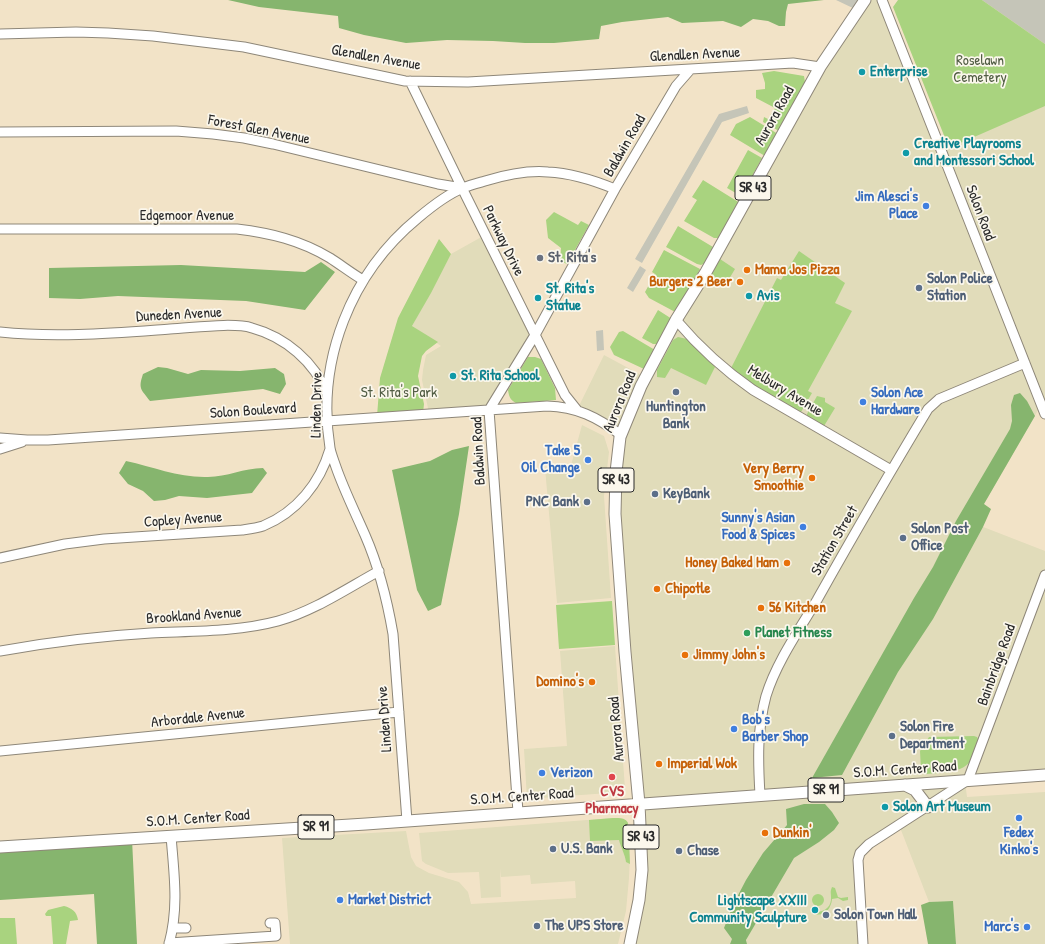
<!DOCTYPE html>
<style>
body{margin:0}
canvas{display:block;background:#f2e3c7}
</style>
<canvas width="1045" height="944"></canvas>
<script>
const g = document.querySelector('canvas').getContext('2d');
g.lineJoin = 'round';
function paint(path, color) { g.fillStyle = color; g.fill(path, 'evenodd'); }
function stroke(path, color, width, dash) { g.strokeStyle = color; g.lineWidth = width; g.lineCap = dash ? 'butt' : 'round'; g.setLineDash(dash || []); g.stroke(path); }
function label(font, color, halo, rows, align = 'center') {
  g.font = font + ' "Patrick Hand",sans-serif'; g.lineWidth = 3.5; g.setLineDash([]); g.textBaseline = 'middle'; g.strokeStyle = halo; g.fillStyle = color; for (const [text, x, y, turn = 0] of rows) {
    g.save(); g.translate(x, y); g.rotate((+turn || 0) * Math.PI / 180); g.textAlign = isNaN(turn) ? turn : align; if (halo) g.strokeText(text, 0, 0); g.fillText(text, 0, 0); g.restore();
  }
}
paint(new Path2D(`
 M865,0H882L941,150L1045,105V414L1041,405L973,523L1045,551V775L965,781L967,797L1045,792V944H956L953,901L929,902L899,825L859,854L863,944H747L744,919L730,944H630L641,879L615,514L621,435L577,410L604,355L645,377Z
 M485,235L532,331L487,406L429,413L422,380L423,370L426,355L441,346L412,326L451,254Z
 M582,425L604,436L609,452L604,496L611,598L557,603L545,468L570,469Z
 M615,646L625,789L622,792L527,799L524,749L567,746L560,651Z
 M613,818H621L627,821L628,823L630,855L629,878L626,911L618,944H290L282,838L406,831L411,857L416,866L429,873L459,882L468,892L471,904L576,898L575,881L531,884L530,875L501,877L500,868L501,897L481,898L479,872L448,873L426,864L422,861L419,833Z`), '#e1dcba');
paint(new Path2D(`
 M836,0H865L857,10Z
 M982,0H1045V44Z
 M747,106L749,113L722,122L642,263L635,259L719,114Z
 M640,266L646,270L633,292L627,288Z
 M603,330L604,350L597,351L596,331Z`), '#c5c5b8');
paint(new Path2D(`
 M898,0H982L1045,44V106L949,148L893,7Z
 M774,71L804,76L805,82L779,131L763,122L764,117L768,119L775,108L756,98V90L765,89V83L762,73Z
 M750,117L778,134L765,156L730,135L736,124Z
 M748,150L762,158L741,196L727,188Z
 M703,180L740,203L718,238H714L684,221L697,200L692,197Z
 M554,212L578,225L581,221L589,225L567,264L560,261L561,248L548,238L546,220Z
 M678,226L713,247L705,263L701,265L697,264L666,247Z
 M439,239L451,254L431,293L412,326L438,342L426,351L422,356L418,376L424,404L423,413L377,416L380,378L398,318Z
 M664,250L700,269L677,313L649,298L645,292L655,274L652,272Z
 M799,251L845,283L835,303L852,311L808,391L812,393L801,412L729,372L777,278L781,280Z
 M720,259L735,269L726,284L717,280L713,284L708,280Z
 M658,310L672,319L658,344H653L642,338Z
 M623,331L655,350L644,369L614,355L610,347L619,332Z
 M678,337L687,339L715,367L706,385L671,368L665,378L657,377V370L673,340Z
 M528,357H535L541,359L555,388L556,400L516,403C510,400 509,396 508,390Z
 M817,396L825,398V402L835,408L824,426L807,417V414Z
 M612,601L615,645L559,649L556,605Z
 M974,736L977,737L979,741C977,746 976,754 972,759C963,774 941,772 926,774L921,770L920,751L929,737Z
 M613,818C618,818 625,817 628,823L630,864L626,862C625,854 621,848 619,840L590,841L589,820Z
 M832,887L835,888L838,897L841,898L848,897V900L843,901L838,898L832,899C831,910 823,918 812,913V911C822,914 832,908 831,897C831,892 830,892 832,887Z
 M812 900a6 6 0 1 1 12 0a6 6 0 1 1-12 0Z
 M64,906C72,908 77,912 78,920L70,921L66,944H53L51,916H46L45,914L48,910Z
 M0,918H15L17,944H0Z`), '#a9d37f');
paint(new Path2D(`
 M228,0H824L788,4L786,12L785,26H779L768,21L753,19L741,27L723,21L682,23L668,17L622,22L601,26L599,39L554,43H525L493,41L447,40L406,43L364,35L339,28L338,16L259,7Z
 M321,262L335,272L305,310L246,301L118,296L80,299L49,298V268L181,265L305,272Z
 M158,367L167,368L188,374L201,370L240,371L275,368L284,374L286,384L280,394L263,389L150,401C141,389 138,389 143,374Z
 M1020,393L1027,401L1035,416L984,504L991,509L983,527L933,619L898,672L842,775L812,778L914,598L933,567L956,521L1010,429L1012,421L1011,405L1014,395Z
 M469,446L459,514L441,605L428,611L417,590L392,470L430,461L452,450Z
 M126,461C154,467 179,478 208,477C227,477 244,468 263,468L267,473L252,493L207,498L179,496L165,500L154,501L143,491L128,484L119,473Z
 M804,804H825L832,812L839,823L834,830L819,842L794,858L746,940L747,944H730L732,939L724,928L734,903L746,880L763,853L787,825L786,809Z
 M132,839L137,944H97L94,894L0,900V847Z
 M953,901L956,944H928L921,905L929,902Z`), '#86b56e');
const minor = new Path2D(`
 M882,0L1045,414
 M0,34L76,32L108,33L153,36L244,47L405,81L468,82L793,63L820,67
 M410,81L466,196L565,395L577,410
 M0,132L176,131L213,134L244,138L273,144L438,184L462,188
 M0,229H237C270,233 300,240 330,258C341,265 351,273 363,280
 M676,320C699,347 724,370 753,390L891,470
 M0,332C57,338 114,333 170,329C192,328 233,322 252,328C285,337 315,362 327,394
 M0,438L27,440H48L547,406C577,407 597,417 621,435
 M0,449L22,442
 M0,558L65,544L104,539L242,530C249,529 257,528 263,526C297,512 320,483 330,449
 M0,651C50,642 100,636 151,633C193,631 237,632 278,621C314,611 346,589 379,571
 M0,751L399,712
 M760,795C758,761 757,729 766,696C776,663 799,630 817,600C853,536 890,472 928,409L939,399L1025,363
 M518,812L489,410L535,335L615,189L676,86L690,70
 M407,821L393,634C387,599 379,567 365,535C355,512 344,490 336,467C334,461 331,454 330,448C316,360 351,273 418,218C431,207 448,194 463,188C470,185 478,183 485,181C505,175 526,170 548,172C572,173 593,180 615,189
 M173,928H186
 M169,943L276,936L275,923H270
 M169,944C179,907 174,874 171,836
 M863,944L858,860L860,853L869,844L968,780L1045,575`);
const major = new Path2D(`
 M905,785L915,790L928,807
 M0,847L366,824L1045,775
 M630,944L639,900L642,870L639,804L625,652L615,514L616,472L620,437L641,386L676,320L706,272L820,67L865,0`);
stroke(minor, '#8e8779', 11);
stroke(major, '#8e8779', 13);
stroke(minor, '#fff', 9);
stroke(major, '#fff', 11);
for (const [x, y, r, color] of [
 [862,72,4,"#0f9aa8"],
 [906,153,4,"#0f9aa8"],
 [926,206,4,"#3f7fe0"],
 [540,258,4,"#6b7280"],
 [747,270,4,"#e8710a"],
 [740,282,4,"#e8710a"],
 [919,288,4,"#5c6f8a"],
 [749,296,4,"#0f9aa8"],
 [538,298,4,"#0f9aa8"],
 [453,376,4,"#0f9aa8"],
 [676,392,4,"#5c6f8a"],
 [863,402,4,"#3f7fe0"],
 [588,460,4,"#3f7fe0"],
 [812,478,4,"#e8710a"],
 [655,494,4,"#5c6f8a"],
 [587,502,4,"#5c6f8a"],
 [803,527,4,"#3f7fe0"],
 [903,538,4,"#5c6f8a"],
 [787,563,4,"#e8710a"],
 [657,589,4,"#e8710a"],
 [761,608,4,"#e8710a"],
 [747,633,4,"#2e9e5b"],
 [685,655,4,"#e8710a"],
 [592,682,4,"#e8710a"],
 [734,729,4,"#3f7fe0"],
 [892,736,4,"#5c6f8a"],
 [659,764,4,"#e8710a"],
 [542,773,4,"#3f7fe0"],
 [612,777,4,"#e0444e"],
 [885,807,4,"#0f9aa8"],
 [1019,818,4,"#3f7fe0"],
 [765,833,4,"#e8710a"],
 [553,849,4,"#5c6f8a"],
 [679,851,4,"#5c6f8a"],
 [340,900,4,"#3f7fe0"],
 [815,910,4,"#0f9aa8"],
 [826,915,4,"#5c6f8a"],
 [537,926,4,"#5c6f8a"],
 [1027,927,4,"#3f7fe0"]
]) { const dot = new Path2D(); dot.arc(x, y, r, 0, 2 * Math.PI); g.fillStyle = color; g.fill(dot); stroke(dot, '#fbf7ec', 1.5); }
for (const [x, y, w] of [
 [753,188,36],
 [616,480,36],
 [826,790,36],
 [316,827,36],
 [641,837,36]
]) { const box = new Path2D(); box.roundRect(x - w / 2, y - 12, w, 24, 3); g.fillStyle = '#fbf7ec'; g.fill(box); stroke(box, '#2b2b2b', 1); }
label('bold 14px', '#2b2b2b', null, [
 ["SR 43",753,188],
 ["SR 43",616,480],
 ["SR 91",826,790],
 ["SR 91",316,827],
 ["SR 43",641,837]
]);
label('15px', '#2b2b2b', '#fbf7ec', [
 ["Glenallen Avenue",695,55,-3],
 ["Glenallen Avenue",376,58,10],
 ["Aurora Road",775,116,-61],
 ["Forest Glen Avenue",259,130,11],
 ["Baldwin Road",625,146,-60],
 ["Solon Road",980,213,69],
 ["Edgemoor Avenue",187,216],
 ["Parkway Drive",503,241,64],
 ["Duneden Avenue",179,315,-3],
 ["Melbury Avenue",785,391,31],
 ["Aurora Road",620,402,-68],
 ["Linden Drive",317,405,-89],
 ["Solon Boulevard",253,411,-4],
 ["Baldwin Road",479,451,-93],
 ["Copley Avenue",183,520,-4],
 ["Station Street",835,541,-60],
 ["Brookland Avenue",194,616,-4],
 ["Bainbridge Road",997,665,-70],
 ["Arbordale Avenue",198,718,-6],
 ["Linden Drive",385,719,-94],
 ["Aurora Road",617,729,-95],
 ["S.O.M. Center Road",905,770,-4],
 ["S.O.M. Center Road",522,797,-4],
 ["S.O.M. Center Road",198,819,-4]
]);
label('15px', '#515d44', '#fbf7ec', [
 ["Roselawn",980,61],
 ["Cemetery",980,78],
 ["St. Rita's Park",399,393]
]);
label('bold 15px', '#0d838f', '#fbf7ec', [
 ["Enterprise",870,72],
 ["Creative Playrooms",914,144],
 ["and Montessori School",914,161],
 ["St. Rita's",546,289],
 ["Statue",546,306],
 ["Avis",757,296],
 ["St. Rita School",461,376],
 ["Solon Art Museum",893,807],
 ["Lightscape XXIII",807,901,"right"],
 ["Community Sculpture",807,918,"right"]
], 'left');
label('bold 15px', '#366cbe', '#fbf7ec', [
 ["Jim Alesci's",918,197],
 ["Place",918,214],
 ["Solon Ace",871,393,"left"],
 ["Hardware",871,410,"left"],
 ["Take 5",580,451],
 ["Oil Change",580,468],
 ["Sunny's Asian",795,518],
 ["Food & Spices",795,535],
 ["Bob's",742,720,"left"],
 ["Barber Shop",742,737,"left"],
 ["Verizon",550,773,"left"],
 ["Fedex",1019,833,"center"],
 ["Kinko's",1019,850,"center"],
 ["Market District",348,900,"left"],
 ["Marc's",1019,927]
], 'right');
label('bold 15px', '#5b616d', '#fbf7ec', [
 ["St. Rita's",548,258]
], 'left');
label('bold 15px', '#c56008', '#fbf7ec', [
 ["Mama Jos Pizza",755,270],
 ["Burgers 2 Beer",732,282,"right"],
 ["Very Berry",804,469,"right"],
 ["Smoothie",804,486,"right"],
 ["Honey Baked Ham",779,563,"right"],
 ["Chipotle",665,589],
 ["56 Kitchen",769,608],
 ["Jimmy John's",693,655],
 ["Domino's",584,682,"right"],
 ["Imperial Wok",667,764],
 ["Dunkin'",773,833]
], 'left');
label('bold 15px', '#4e5e75', '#fbf7ec', [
 ["Solon Police",927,279],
 ["Station",927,296],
 ["Huntington",676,407,"center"],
 ["Bank",676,424,"center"],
 ["KeyBank",663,494],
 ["PNC Bank",579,502,"right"],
 ["Solon Post",911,529],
 ["Office",911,546],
 ["Solon Fire",900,727],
 ["Department",900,744],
 ["U.S. Bank",561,849],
 ["Chase",687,851],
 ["Solon Town Hall",834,915],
 ["The UPS Store",545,926]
], 'left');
label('bold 15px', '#27864d', '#fbf7ec', [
 ["Planet Fitness",755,633]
], 'left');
label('bold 15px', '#be3a42', '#fbf7ec', [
 ["CVS",612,792],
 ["Pharmacy",612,809]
]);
</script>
